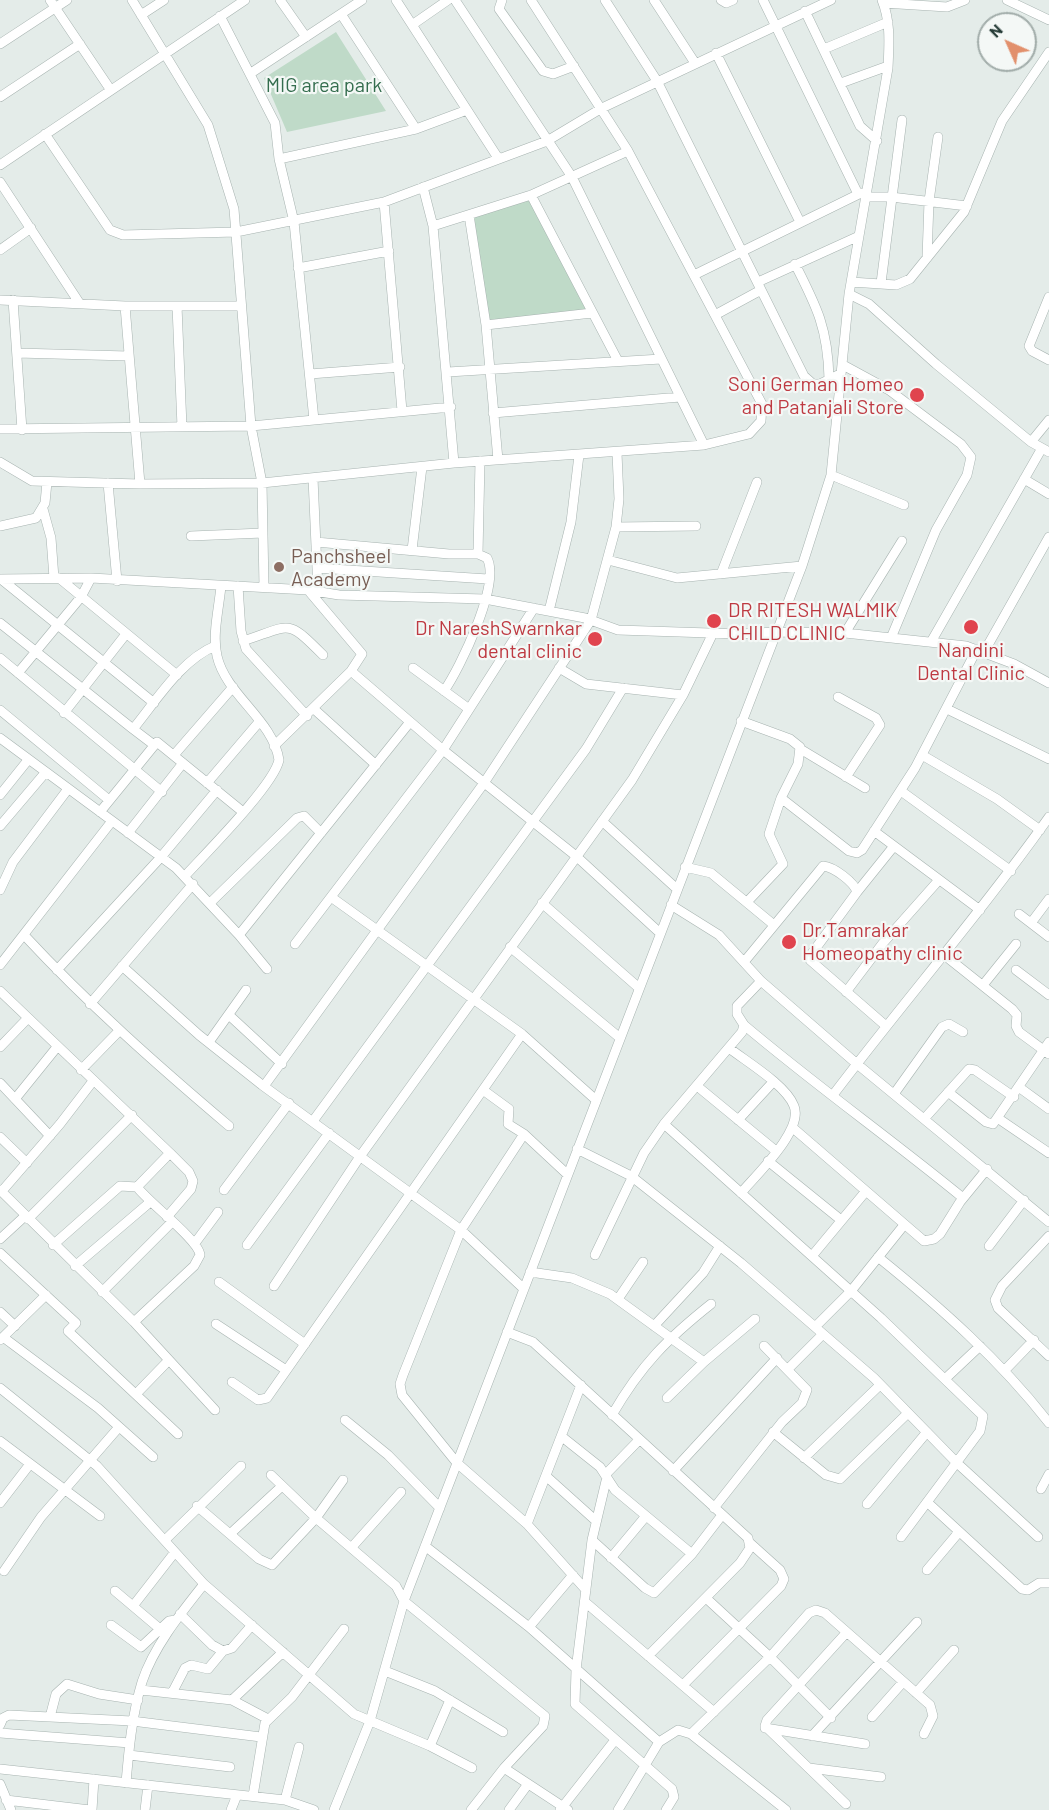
<!DOCTYPE html>
<style>
body{margin:0}
#map{position:relative;width:1049px;height:1810px;overflow:hidden;background:#e4ece9;font-family:Barlow,sans-serif}
canvas{display:block}
.north{position:absolute;left:977px;top:12px;width:60px;height:60px;box-sizing:border-box;background:#f4f8f6;border:2px solid #a1aca9;border-radius:50%;rotate:315deg;font-size:16px;font-weight:700;line-height:24px;text-align:center;color:#253b36}
.north::after{content:'';display:block;margin:auto;width:21px;height:27px;background:#e2906c;clip-path:polygon(50% 0,100% 100%,50% 72%,0 100%)}
</style>
<div id="map">
<canvas width="1049" height="1810"></canvas>
<div class="north">N</div>
</div>
<script>
const g = document.querySelector('canvas').getContext('2d');
g.lineJoin = 'round';
function paint(path, color) { g.fillStyle = color; g.fill(path, 'evenodd'); }
function stroke(path, color, width, dash) { g.strokeStyle = color; g.lineWidth = width; g.lineCap = dash ? 'butt' : 'round'; g.setLineDash(dash || []); g.stroke(path); }
function label(font, color, halo, rows, align = 'center') {
  g.font = font + ' Barlow,sans-serif'; g.lineWidth = 4.5; g.setLineDash([]); g.textBaseline = 'middle'; g.strokeStyle = halo; g.fillStyle = color; for (const [text, x, y, turn = 0] of rows) {
    g.save(); g.translate(x, y); g.rotate((+turn || 0) * Math.PI / 180); g.textAlign = isNaN(turn) ? turn : align; if (halo) g.strokeText(text, 0, 0); g.fillText(text, 0, 0); g.restore();
  }
}
paint(new Path2D(`
 M336,32L386,111L287,132L264,78Z
 M531,195L592,313L486,325L469,215Z`), '#bfdac8');
const minor = new Path2D(`
 M50,0L110,89
 M132,0L208,125L234,209L251,426L262,483L264,587
 M280,0L306,37
 M396,0L498,158
 M455,0L572,177L704,445
 M502,0L499,9L543,71L553,74L574,66
 M605,0L657,81L804,376L813,384H820L840,374
 M654,0L695,63
 M721,0L726,3L733,0
 M763,0L858,194
 M1007,0L1049,20
 M883,3L947,7L965,0
 M805,11L860,126L877,141
 M341,14L416,129
 M141,15L164,0
 M220,16L275,123L279,159L294,222L314,420
 M412,25L448,0
 M0,44L67,0
 M824,49L888,22
 M716,53L800,222
 M251,73L362,0
 M841,83L888,66
 M0,97L80,44
 M45,134L110,230L123,235L236,232L384,202L547,141L602,108L831,0
 M279,159L416,129L467,110
 M0,165L245,0
 M0,182L80,304
 M423,187L433,226
 M531,195L618,361
 M865,197H891L967,206
 M384,202L402,411
 M469,215L486,325L498,460
 M0,250L31,228
 M927,258L929,201L938,137
 M795,264C817,307 828,329 829,379
 M298,268L389,251
 M694,275L861,193
 M758,282L859,236
 M851,282L896,285L910,279L964,212L1002,121L1049,52
 M881,283L902,120
 M849,294L869,304L936,364L1031,442L1049,452
 M1049,297L1029,346L1032,351L1049,360
 M0,300L125,306H240
 M13,300L22,430
 M125,306L140,484
 M177,306L182,427
 M715,315L761,290
 M486,325L592,313
 M17,353L128,356
 M843,365L889,390L961,444L971,457L967,475L936,530L891,638
 M448,372L661,359
 M310,374L400,367
 M493,413L680,397
 M0,429L251,426L451,407
 M1031,442L1049,420
 M0,462L32,481L140,484L262,483L454,463L704,445L749,434L761,421L762,404L628,151L531,0
 M454,463L433,226L531,195L628,151
 M831,475L904,505
 M313,478L318,591
 M1024,479L1049,494
 M108,483L117,581
 M43,509L51,538L54,578
 M0,526L36,518L45,503L47,482
 M616,527L696,526
 M191,536L263,533
 M316,542L449,554H478L487,558C501,584 460,668 444,691
 M412,550L422,467
 M478,554L480,461
 M608,560L677,578L802,566
 M317,568L488,579
 M721,574L757,482
 M59,578L177,675
 M0,579L91,578L308,590L339,595L485,599L585,618L618,630L740,634L775,632L845,633L966,646L1014,664L1049,683
 M1,579L154,703
 M238,586L241,631L246,649L307,716
 M308,590L362,654L351,671L443,750L576,856L660,933
 M549,611L571,522L579,455
 M0,623L133,729
 M845,633L902,541
 M243,641C292,625 286,618 323,655
 M931,642L1042,448
 M984,652L1049,537
 M0,658L162,792
 M413,668L469,709
 M559,668L586,684L683,695
 M18,673L81,597L91,578
 M838,697L876,718L880,725L846,777
 M314,709L376,765
 M947,709L1049,759
 M0,710L109,800
 M64,713L126,634
 M741,721L790,739L800,747L798,764L781,798L849,851L857,853L862,850L915,768L977,649
 M0,738L176,868L239,935L267,969
 M154,745L133,729C156,701 181,660 215,646
 M274,746L351,671
 M802,750L865,788
 M174,755L233,687
 M922,755L997,799L1040,830
 M207,783L259,722
 M901,791L1011,871
 M0,795L28,760
 M100,812L157,742L243,812
 M602,821L677,889
 M0,826L45,773
 M874,831L980,910
 M128,833L183,763
 M685,867L711,873L774,925
 M185,876C205,854 274,785 279,760C273,720 226,695 217,656C212,635 219,608 221,586
 M0,890L13,862L68,789
 M857,892L894,846
 M331,897L522,1034L596,1100
 M747,902L783,864L769,834L781,798
 M210,903L297,818L304,816L321,833
 M542,903L639,988
 M671,905L719,935L761,981L857,1064L1049,1222
 M1019,914L1049,937
 M1031,923L1049,899
 M24,935C88,1004 157,1065 229,1126
 M239,935L410,722
 M295,944L443,750L534,608
 M510,947L620,1038
 M943,954L1012,1009L1017,1015L1016,1026L1019,1032L1049,1054
 M744,962L819,871L823,866C834,867 854,882 857,892L810,956V960L886,1026
 M0,965L112,821
 M122,966L199,1035L262,1085L461,1230L524,1289
 M57,970L161,857L217,790
 M1016,970L1049,995
 M983,985L1016,944
 M0,991L170,1153L137,1187
 M846,992L883,943L938,881
 M90,1004L193,884
 M230,1016L282,1064
 M744,1025C815,1085 891,1139 963,1198
 M209,1042L246,990
 M0,1047L28,1018
 M729,1048C747,1062 786,1085 794,1106C804,1130 756,1175 741,1193
 M81,1070L119,1031
 M0,1083L50,1136
 M264,1086L484,783L591,620L616,527L619,499L617,453
 M697,1086L776,1151
 M1020,1088L1049,1109
 M483,1090L509,1109L508,1124L524,1134L567,1174
 M948,1092L986,1122L993,1124L1049,1042
 M894,1094L942,1027L949,1024L963,1032
 M833,1095C904,1001 981,913 1049,817
 M15,1099L57,1047
 M924,1119L969,1069L975,1070L1014,1097
 M999,1119L1049,1153
 M738,1120L773,1082
 M313,1121L586,749L623,688
 M664,1124L881,1318L983,1416L980,1431L901,1537
 M793,1128L924,1241L934,1239L940,1234L960,1202L987,1169
 M524,1134L461,1230L403,1375L400,1384L402,1395L457,1463L527,1524L586,1590
 M0,1137L27,1163
 M577,1149L631,1176L741,1263L874,1378L957,1463L1038,1537
 M768,1161L841,1220
 M0,1190L134,1322L215,1410
 M224,1190L289,1103
 M2,1191L60,1124L93,1081
 M167,1217L191,1189L193,1181L189,1172L170,1153
 M28,1219L132,1115
 M1049,1236L1002,1286L995,1300L998,1308L1049,1356
 M0,1239L25,1216
 M195,1243L218,1212
 M53,1245L120,1186L137,1187C149,1203 199,1240 200,1255L194,1266L134,1322
 M247,1245L329,1133
 M989,1246L1024,1200
 M0,1253L76,1323L68,1331L178,1434
 M595,1255L644,1153L664,1124L742,1032L744,1025L737,1014V1006L761,981
 M812,1256L866,1191
 M878,1257C940,1307 1000,1360 1049,1423
 M75,1266L149,1203
 M530,1272L572,1278L610,1294L704,1362
 M219,1282L305,1344
 M274,1286L361,1155L632,780L683,695L713,633
 M102,1292L172,1222
 M618,1299L643,1262
 M0,1312L15,1326
 M216,1324L286,1370
 M654,1326L703,1273L720,1246
 M815,1327L851,1291L904,1225
 M507,1332L533,1342L748,1538L750,1548L740,1563L648,1656
 M3,1337L98,1408L153,1457
 M0,1340L46,1295
 M788,1369L823,1334
 M1005,1370L1034,1340
 M945,1379L980,1346
 M232,1382L258,1400L267,1398L522,1034
 M0,1388L97,1466L204,1584L354,1714L430,1746L472,1768
 M136,1394L169,1360
 M667,1398L704,1362L755,1319
 M612,1415C641,1365 667,1339 711,1304
 M345,1420L388,1455L440,1508
 M773,1432L826,1475L840,1479L908,1413
 M561,1436L600,1467L615,1490L692,1554
 M0,1441L100,1516
 M804,1458L880,1385
 M673,1471L777,1358
 M271,1475L316,1518L396,1586L404,1601L545,1716L543,1726L504,1768L471,1810
 M605,1475L639,1440
 M546,1476L595,1520
 M606,1481L592,1540L576,1670L575,1704L672,1789L674,1797L666,1810
 M1041,1489L1049,1474
 M927,1502L1022,1589L1028,1590L1039,1583H1049
 M0,1503L30,1464
 M867,1504L927,1432
 M197,1506L259,1559L272,1565L316,1518L343,1480
 M714,1508L782,1422L802,1403L807,1390L764,1346
 M527,1524L581,1385
 M230,1534L282,1486
 M165,1540L241,1466
 M592,1540L645,1588L654,1593L692,1554L722,1515
 M425,1546L529,1627L659,1742
 M352,1547L401,1492
 M611,1558L646,1516
 M927,1570L959,1532
 M4,1571L41,1517L119,1427
 M115,1591L160,1629
 M706,1598L770,1657L831,1718
 M585,1602L714,1712
 M133,1606L175,1552
 M180,1614L212,1645L223,1651L232,1648L252,1625
 M111,1625L141,1647L169,1621L176,1620
 M529,1627L573,1575
 M846,1633L767,1720L765,1726L846,1804
 M385,1671L435,1691L503,1732
 M683,1685L781,1586L784,1579L780,1570L750,1543
 M141,1690L232,1700L268,1719
 M172,1693L185,1668L191,1665L208,1669L223,1651
 M916,1693L954,1650
 M232,1700L283,1652
 M50,1717L56,1694L67,1684L99,1694L138,1700
 M872,1717L903,1682
 M0,1725L3,1718L9,1715L132,1721L261,1737
 M765,1728L865,1744
 M0,1733L130,1743
 M691,1734L770,1657L809,1613L816,1610L825,1613L930,1705L933,1716L924,1734
 M812,1736L917,1622
 M430,1746L450,1700
 M129,1755L230,1767
 M504,1768L568,1810
 M809,1768L881,1777
 M0,1769L285,1800L314,1810
 M126,1783C129,1748 132,1715 142,1682C154,1646 181,1613 204,1584
 M0,1784L11,1810
 M253,1796L265,1723L292,1697L344,1629
 M6,1800L90,1810
 M285,1800L299,1747
 M92,1810L94,1779
 M145,1810L148,1785
 M231,1810L237,1795
 M334,1810L370,1721L404,1601L802,566L831,475L849,294L888,68C889,45 891,22 882,0
 M509,1810L528,1784
 M560,1810L615,1740
 M618,1810L659,1742L678,1730L691,1734L786,1810`);
stroke(minor, '#a7b3b0', 10);
stroke(minor, '#fff', 9);
for (const [x, y, r, color] of [
 [917,395,8,"#e0444e"],
 [279,567,6,"#8d6e63"],
 [714,621,8,"#e0444e"],
 [971,627,8,"#e0444e"],
 [595,639,8,"#e0444e"],
 [789,942,8,"#e0444e"]
]) { const dot = new Path2D(); dot.arc(x, y, r, 0, 2 * Math.PI); g.fillStyle = color; g.fill(dot); stroke(dot, '#f4f8f6', 2); }
label('20px', '#346d4e', '#f4f8f6', [
 ["MIG area park",324,85]
]);
label('20px', '#be3a42', '#f4f8f6', [
 ["Soni German Homeo",904,384],
 ["and Patanjali Store",904,407],
 ["DR RITESH WALMIK",728,610,"left"],
 ["CHILD CLINIC",728,633,"left"],
 ["Dr NareshSwarnkar",582,628],
 ["dental clinic",582,651],
 ["Nandini",971,650,"center"],
 ["Dental Clinic",971,673,"center"],
 ["Dr.Tamrakar",802,930,"left"],
 ["Homeopathy clinic",802,953,"left"]
], 'right');
label('20px', '#785e54', '#f4f8f6', [
 ["Panchsheel",291,556],
 ["Academy",291,579]
], 'left');
</script>
